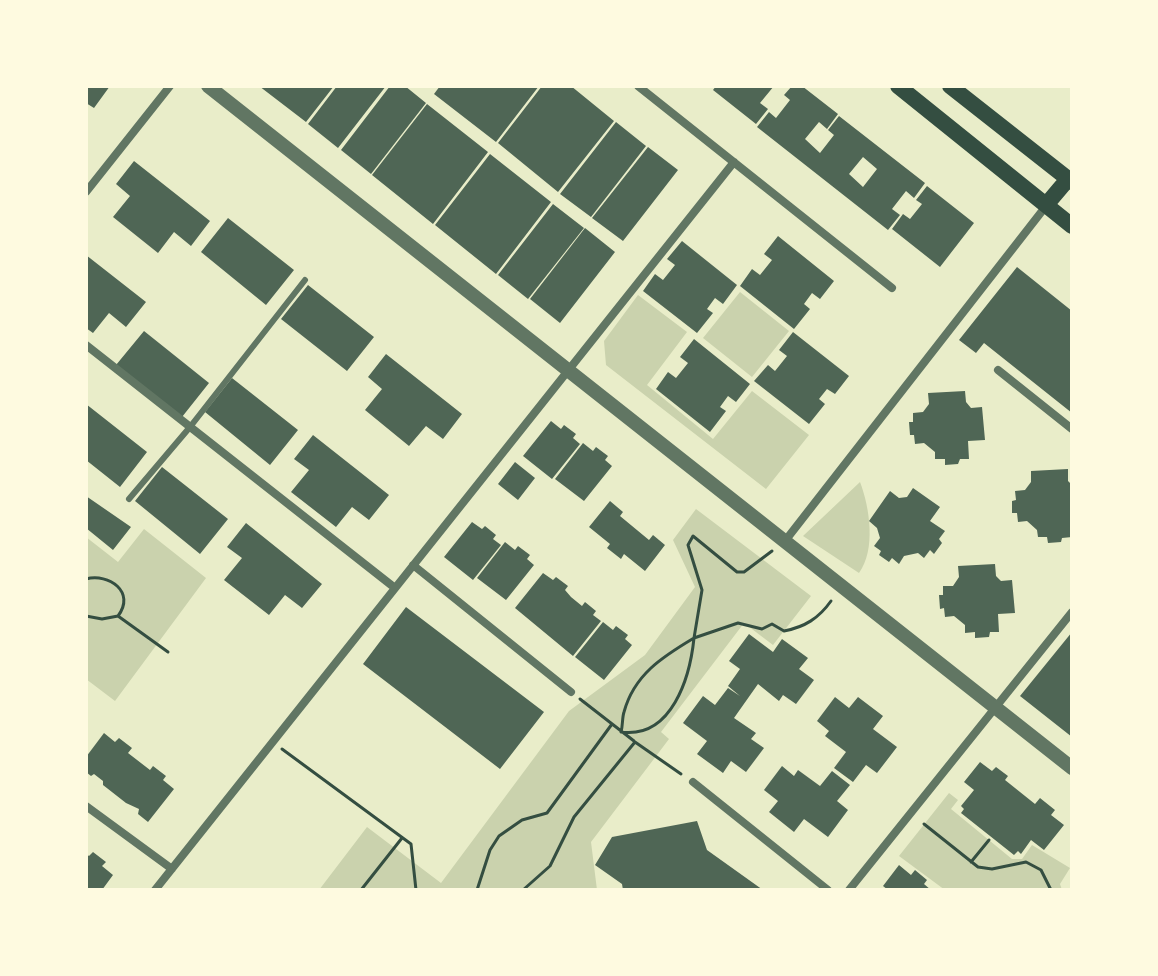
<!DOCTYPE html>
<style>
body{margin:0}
#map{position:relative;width:1158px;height:976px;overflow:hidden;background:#e9edc9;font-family:"Sofia Sans Condensed",sans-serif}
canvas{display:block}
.frame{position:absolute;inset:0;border:88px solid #fefae0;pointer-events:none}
</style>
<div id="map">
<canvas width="1158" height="976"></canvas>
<div class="frame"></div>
</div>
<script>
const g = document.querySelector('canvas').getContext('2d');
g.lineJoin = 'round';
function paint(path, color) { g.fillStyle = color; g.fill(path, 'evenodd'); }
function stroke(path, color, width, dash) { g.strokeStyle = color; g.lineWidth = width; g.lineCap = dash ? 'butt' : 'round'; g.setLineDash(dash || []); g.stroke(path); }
paint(new Path2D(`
 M740,292L789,331L752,377L703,338Z
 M638,295L687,332L647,385L713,439L752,391L809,435L766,489L606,365L604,341Z
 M860,482C870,508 876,550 859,573L803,536Z
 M696,509L811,596L773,645L744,623L661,732L669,739L591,842L597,890H319L367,827L441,883L569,711L645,655L695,587L673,540Z
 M144,529L206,578L115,701L86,679V537L118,562Z
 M949,793L958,800L951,809L1012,859H1022L1032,845L1070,868L1060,884L1062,890H945L899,856Z`), '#cad2ad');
paint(new Path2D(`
 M86,86H110L94,108L86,103Z
 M259,86H334L306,122Z
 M337,86H386L338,148L308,124Z
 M390,86H405L426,103L371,174L341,150Z
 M440,86H539L496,142L434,94Z
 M542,86H571L614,121L558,192L498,143Z
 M716,86H774L760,103L768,109L756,124L713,90Z
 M792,86H802L838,114L827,129L819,122L805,139L820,153L834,135L828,130L839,116L925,183L914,198L906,191L892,209L900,215L888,230L757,127L769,112L776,118L790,100L784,95ZM863,157L877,169L863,187L849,174Z
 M427,104L488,152L433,224L372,175Z
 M616,122L646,146L591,217L560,194Z
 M648,147L678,170L623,241L592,218Z
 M490,154L551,202L496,274L435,225Z
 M134,161L210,221L191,246L174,232L158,253L113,217L130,196L116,184Z
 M927,186L974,223L940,267L892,229L903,214L910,219L922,204L916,200Z
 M553,204L584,228L528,299L498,275Z
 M228,218L294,270L266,305L201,252Z
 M585,228L615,252L560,323L530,299Z
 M778,236L834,281L820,299L812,293L804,304L810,309L794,329L740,286L752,269L760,275L772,260L764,254Z
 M682,241L737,285L723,304L715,298L707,309L713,313L697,333L643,291L655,274L663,280L675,265L667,259Z
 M86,255L146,302L126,327L109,313L93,333L86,328Z
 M1017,267L1072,311V413L984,343L976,353L959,340Z
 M308,285L374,337L347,371L281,319Z
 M144,331L209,383L182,417L116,365Z
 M793,332L849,376L835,394L827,389L819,399L825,404L809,424L754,381L768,365L775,371L787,356L779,350Z
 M694,339L750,384L736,402L728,396L720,407L726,411L710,432L656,389L668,372L676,378L688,363L680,357Z
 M386,354L462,414L443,439L426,426L409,446L365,410L382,389L368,377Z
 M232,378L298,430L270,465L205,412Z
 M965,391L966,402L971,408L982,407L985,440L968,441L969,459H960L958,464L945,465V459H935V452L924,443L915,444L914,435H910L909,422H913V413L923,412L929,404L928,393Z
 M86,404L147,452L120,487L86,460Z
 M551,421L561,429L564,425L576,434L573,438L580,444L552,479L523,456Z
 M313,435L389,495L369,520L352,507L336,527L291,492L309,470L294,459Z
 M583,443L593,451L596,447L608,456L605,460L612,466L584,501L555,479Z
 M515,462L535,478L518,500L498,484Z
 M162,467L228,519L200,554L135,501Z
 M1068,469V481L1072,485V537L1062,538L1061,542L1048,543L1047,537H1038L1037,530L1027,521L1018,522L1017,513H1012V501L1016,500L1015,491L1025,490L1031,482V471Z
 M913,488L940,507L930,521L945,531L939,539L942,543L934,554L930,550L924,558L918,553L904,556L899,564L892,558L889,562L879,555L881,551L874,546L880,538L877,528L869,521L890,491L899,498L907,497Z
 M86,496L131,527L113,550L86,528Z
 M610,501L623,512L620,516L649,540L653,535L665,545L645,571L624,554L621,559L607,548L610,544L589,527Z
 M472,522L482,529L485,526L496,535L493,539L501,545L473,580L444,557Z
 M246,523L322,584L302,608L285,595L269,615L224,580L242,558L227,547Z
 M505,542L515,550L518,546L530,555L527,559L534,565L506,600L477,578Z
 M995,564L996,576L1001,581L1012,580L1015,613L998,614L999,632H990L989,637L975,638V632L965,633V625L954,616L945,617L944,608L940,609L939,595H943V586H953L959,577L958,566Z
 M543,573L553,580L556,577L568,586L565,590L571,597L582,606L585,602L596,611L593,615L601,621L573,656L515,608Z
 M406,607L544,712L500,769L363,664Z
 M603,622L613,630L616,626L628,635L625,639L632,645L604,680L575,657Z
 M1072,632V737L1020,696Z
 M749,634L773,652L782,639L808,658L799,669L814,680L796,704L783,695L779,701L758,684L734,718L756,733L751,739L764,748L746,772L731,761L723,773L697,754L707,741L683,723L703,696L715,705L728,688L740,696L728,686L740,669L729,661Z
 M835,697L849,708L858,697L883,716L873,729L897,747L877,773L866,765L853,782L834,768L846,752L825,736L829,731L817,721Z
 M104,733L115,742L119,738L132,748L128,753L150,770L153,766L166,776L163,780L174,789L148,822L138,814L139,809L126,803L103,785V781L94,774L91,776L86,772V757Z
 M980,762L992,771L996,767L1008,776L1005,780L1035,804L1040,798L1055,810L1051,815L1064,825L1044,850L1031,840L1021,854L1018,851L1014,855L961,813L964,809L961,806L974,790L964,782Z
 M782,766L794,776L798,770L820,786L832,771L850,785L837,801L848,810L828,837L804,819L794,832L769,812L778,801L764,790Z
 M697,821L707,850L763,890H623L622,884L595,865L612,837Z
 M93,852L106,862L102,866L113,875L102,890H86V854L89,856Z
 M899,865L911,875L915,870L927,880L924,884L931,890H888L883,886Z`), '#4f6655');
stroke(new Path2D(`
 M772,551L744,572H737L693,536L688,545L702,590L694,638L738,623L762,629L772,624L784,631C805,627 819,618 831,601
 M86,579C109,573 136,592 118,616
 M86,616L102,619L118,616L168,652
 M694,638C690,677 672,739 621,732C623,725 622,718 624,712C634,675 662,657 694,638Z
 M580,699L634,741
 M282,749L411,844L416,890
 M924,824L978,867L992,869L1026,862L1041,870L1051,890
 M971,862L989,840
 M361,890L402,838
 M477,890L490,850L499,836L522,820L547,813L612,724
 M523,890L550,866L574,817L635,742L681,774`), '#344e41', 3);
stroke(new Path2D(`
 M129,499L190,427L305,280`), '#617663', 6);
stroke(new Path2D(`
 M638,86L892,288
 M86,192L170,86
 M86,345L395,588
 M998,370L1072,429
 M785,541L1046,206
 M413,565L571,692
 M693,782L828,890
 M86,806L172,869
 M155,890L734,162
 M849,890L1072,612`), '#617663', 8);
stroke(new Path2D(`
 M208,86L1072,768`), '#617663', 14);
stroke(new Path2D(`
 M898,86L1072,226
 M950,86L1072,182
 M1046,205L1068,179`), '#344e41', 16);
</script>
